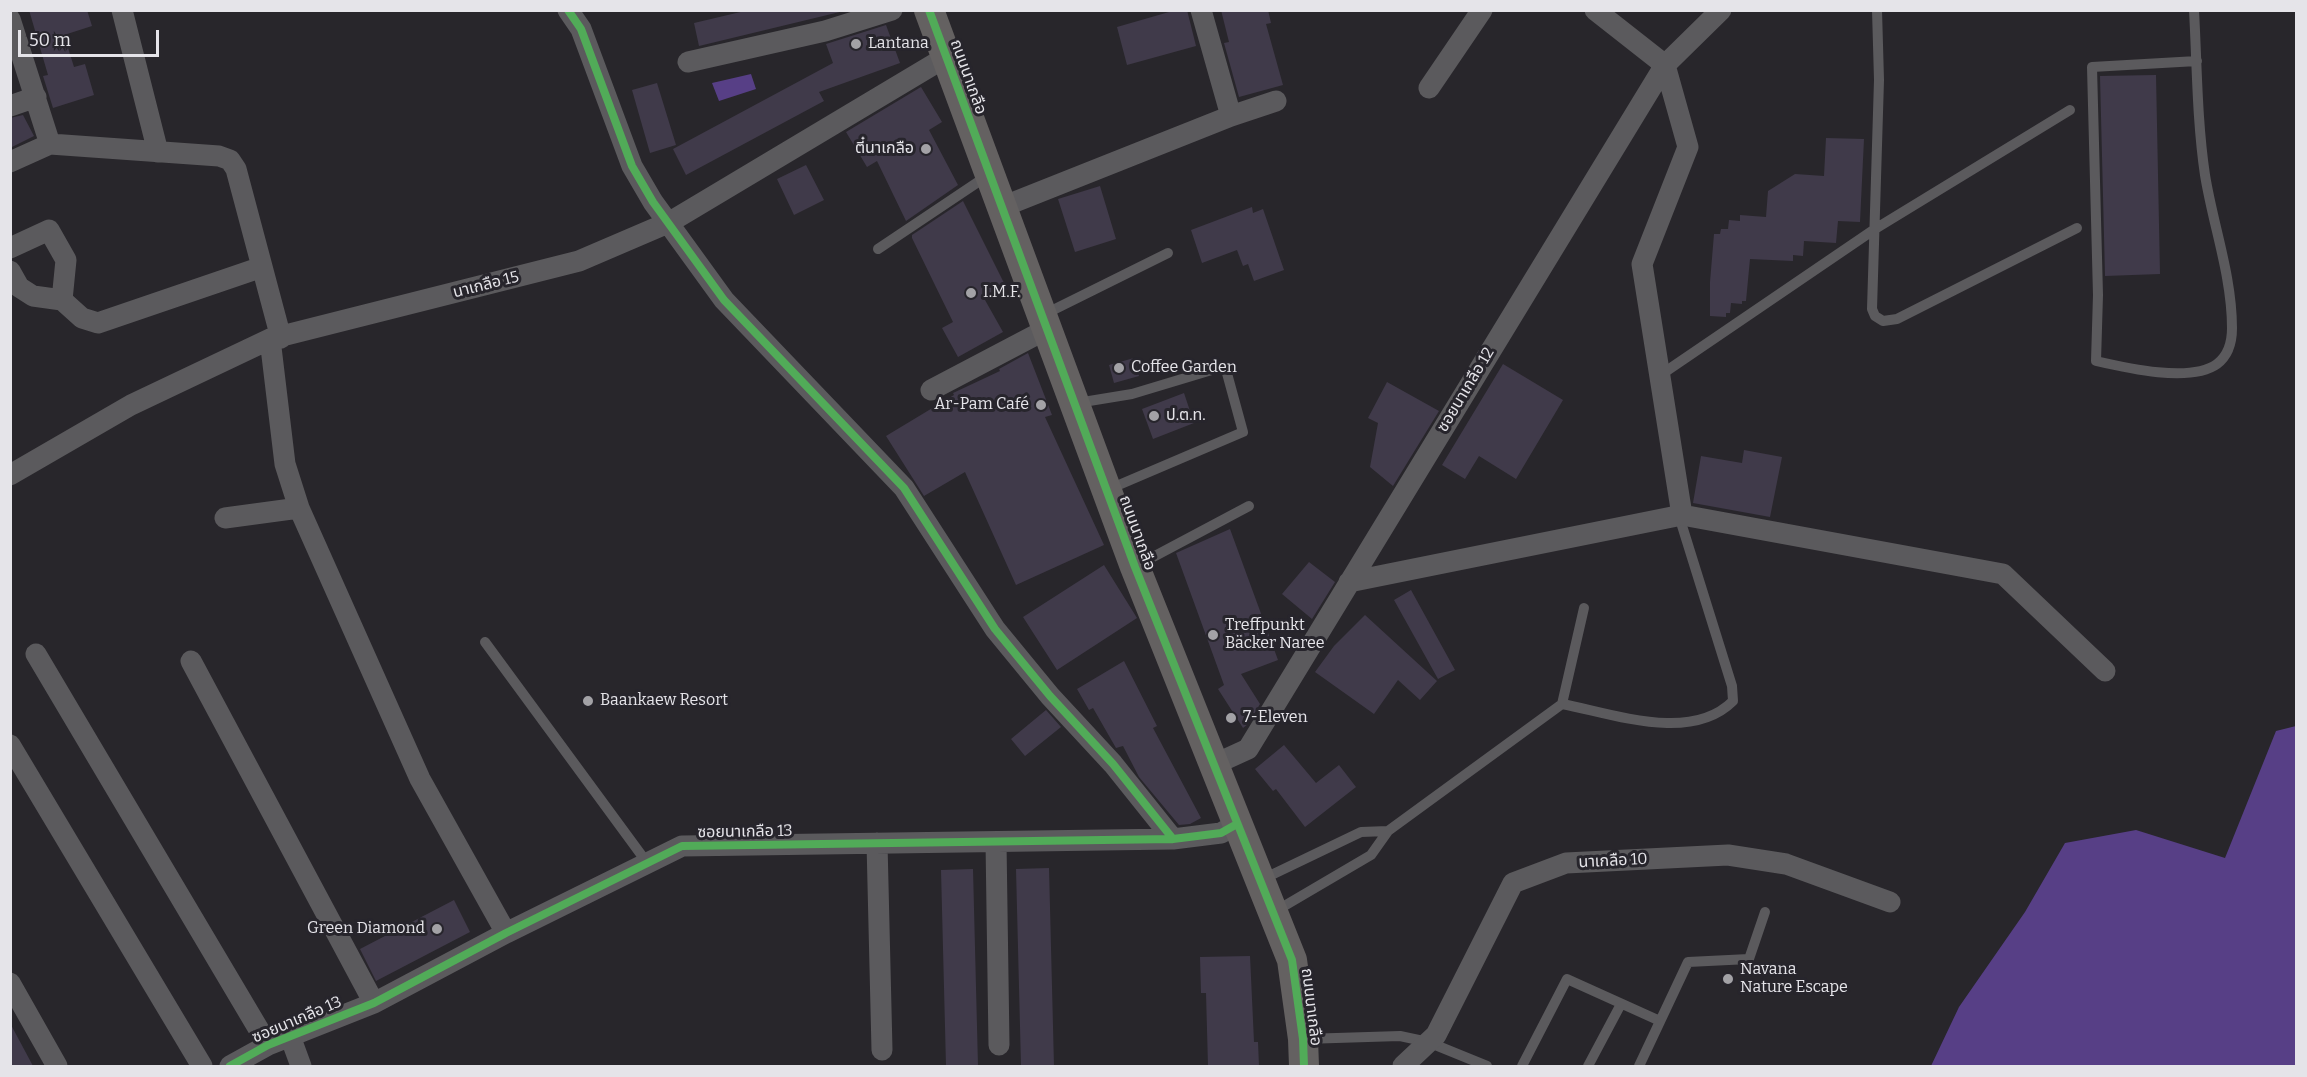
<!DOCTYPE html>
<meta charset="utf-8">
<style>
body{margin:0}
#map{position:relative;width:2307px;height:1077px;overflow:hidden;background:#28262b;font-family:Bitter,serif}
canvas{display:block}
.frame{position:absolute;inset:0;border:12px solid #e5e4e9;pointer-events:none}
.scale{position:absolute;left:18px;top:30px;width:141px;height:27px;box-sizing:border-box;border:3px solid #e5e4e9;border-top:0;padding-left:8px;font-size:18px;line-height:21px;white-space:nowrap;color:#e5e4e9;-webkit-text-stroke:4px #27252c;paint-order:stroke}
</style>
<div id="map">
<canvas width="2307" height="1077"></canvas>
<div class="frame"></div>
<div class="scale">50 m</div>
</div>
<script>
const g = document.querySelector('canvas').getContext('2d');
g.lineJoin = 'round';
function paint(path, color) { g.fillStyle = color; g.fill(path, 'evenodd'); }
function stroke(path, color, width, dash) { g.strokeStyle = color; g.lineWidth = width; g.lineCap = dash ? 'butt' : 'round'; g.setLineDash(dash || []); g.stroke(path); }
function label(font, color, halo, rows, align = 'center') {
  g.font = font + ' Bitter,"Noto Sans Thai",serif'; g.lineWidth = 6; g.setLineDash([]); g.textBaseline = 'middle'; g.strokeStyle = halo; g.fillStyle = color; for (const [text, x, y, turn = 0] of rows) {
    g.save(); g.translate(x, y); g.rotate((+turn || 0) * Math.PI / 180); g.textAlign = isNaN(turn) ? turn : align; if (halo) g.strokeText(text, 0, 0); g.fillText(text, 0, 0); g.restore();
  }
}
paint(new Path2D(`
 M751,74L756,89L719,101L712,83Z
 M2296,726V1066H1931L1959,1007L2025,912L2065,843L2136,830L2225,858L2276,731Z`), '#573f86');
paint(new Path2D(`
 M29,10H87L92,26L64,35L74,67L85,64L94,95L53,108L43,76L48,75Z
 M749,10H848L699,46L694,23Z
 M1176,10H1187L1196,46L1127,65L1117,27Z
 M1221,10H1268L1271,23L1266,24L1283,85L1239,97L1224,43L1229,42Z
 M886,25L900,63L819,92L824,101L686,175L673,149L833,63L826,44Z
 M2156,75L2160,274L2105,276L2100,76Z
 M657,83L676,145L650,153L632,90Z
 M921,87L942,122L929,130L958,185L906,221L877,161L867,167L846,132Z
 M23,115L34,136L10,148V118Z
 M1826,138L1864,139L1860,222L1838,221L1836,243L1804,241L1803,256L1793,255V261L1750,259L1746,301H1742V304L1731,303L1730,313H1726V317L1710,316V282L1714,234H1720L1721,229H1728L1729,220L1740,221V215L1766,217L1768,191L1795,174L1824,176Z
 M806,165L824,200L794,215L777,179Z
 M1100,186L1116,239L1075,252L1058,199Z
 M963,201L1007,289L985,300L1003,332L958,357L942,328L953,322L912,238V235Z
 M1252,207L1253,213L1263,209L1284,270L1254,281L1248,264L1243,266L1237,250L1202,263L1191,230Z
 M1028,353L1052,415L1045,417L1104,545L1016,585L965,472L924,496L886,436L954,395L953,393L1000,371L999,369Z
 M1134,358L1139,376L1114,383L1109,365Z
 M1503,364L1563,400L1516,479L1479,456L1465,479L1442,465Z
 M1387,382L1439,411L1393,486L1370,467L1378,423L1368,418Z
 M1184,393L1194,423L1153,439L1142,409Z
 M1744,450L1782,457L1770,517L1693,503L1701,456L1742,463Z
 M1230,529L1278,660L1241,674L1260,704L1248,724L1243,728L1218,689L1224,685L1176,553Z
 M1309,562L1335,582L1312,619L1282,594Z
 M1104,565L1137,618L1057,670L1023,617Z
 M1411,590L1455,670L1438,679L1394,600Z
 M1365,615L1437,681L1420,700L1398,680L1374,714L1315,672L1334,646Z
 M1124,661L1157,726L1153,728L1201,818L1190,824L1179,825L1139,777L1123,746L1116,748L1093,708L1089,710L1077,689Z
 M1046,710L1061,727L1025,756L1011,739Z
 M1284,745L1316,783L1339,765L1356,787L1305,827L1276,789L1273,791L1255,769Z
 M1049,868L1054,1066H1021L1016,869Z
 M973,869L978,1066H946L941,870Z
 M454,900L470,932L376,981L360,949Z
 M1250,956L1254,1042H1258L1259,1066H1208L1206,993H1201L1200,957Z
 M10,1023L33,1066H10Z`), '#403a4a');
stroke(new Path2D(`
 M1877,10L1879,80L1872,309L1875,316L1883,321L1897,319L2077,228
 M2194,10C2197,65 2197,121 2205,175C2213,225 2232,276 2232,328C2232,342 2229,355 2217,364C2191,383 2126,368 2096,361L2098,295L2092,67L2197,61
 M878,249L987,176
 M1043,315L1168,253
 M1662,374L1875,229L2070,110
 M1077,403L1132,394L1225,366L1243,432L1107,490
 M1138,565L1249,506
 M485,642L648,864
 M1562,704C1614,714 1691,743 1733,701L1732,686L1679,516
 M1388,831L1562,704L1584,608
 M1263,879L1361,832L1388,831L1371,855L1274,912
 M1304,1039L1400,1036L1428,1042L1487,1066
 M1522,1066L1567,979L1660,1021
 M1588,1066L1621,1004
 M1639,1066L1688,962L1749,959L1765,912`), '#5b5a5d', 10);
stroke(new Path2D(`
 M122,10L158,152
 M568,10L581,29L632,166L653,202L724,300L904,488L995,629L1050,696L1113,764L1173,839
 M1201,10L1231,116
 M1595,10L1665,65L1688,147L1642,264L1682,515
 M10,19L50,144
 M688,62L825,31L892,10
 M1429,88L1482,10
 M10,106L36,97
 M10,162L50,144L219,156L230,160L236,169L281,338
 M1002,207L1231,116L1276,101
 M10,248L49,230L66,260L62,300
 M10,271L19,287L33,296L62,300L82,318L98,323L262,267
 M270,339L285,464L299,508L420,779L506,933
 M931,390L1047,329
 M10,475L131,405L270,339L579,261L670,222L946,57
 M225,518L299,508
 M1349,582L1682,515L2003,574L2105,671
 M36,654L268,1045
 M191,661L374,1003
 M10,745L202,1066
 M1213,765L1248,749L1665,65L1721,10
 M996,842L999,1045
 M877,843L882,1050
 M10,983L57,1066
 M290,1036L301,1066
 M230,1066L268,1045L374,1003L506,933L682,846L1173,839L1221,833L1237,824
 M1403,1066L1436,1035L1513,883L1566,863L1728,855L1786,864L1890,902`), '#5b5a5d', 21);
stroke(new Path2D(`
 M929,10L1135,567L1292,960L1303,1039L1304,1066`), '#646161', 30);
stroke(new Path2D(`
 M568,10L581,29L632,166L653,202L724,300L904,488L995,629L1050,696L1113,764L1173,839
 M929,10L1135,567L1292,960L1303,1039L1304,1066
 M230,1066L268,1045L374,1003L506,933L682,846L1173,839L1221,833L1237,824`), '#51ab58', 8);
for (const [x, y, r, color] of [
 [856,44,6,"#a3a2a6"],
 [926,149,6,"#a3a2a6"],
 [971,293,6,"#a3a2a6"],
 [1119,368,6,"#a3a2a6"],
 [1041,405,6,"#a3a2a6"],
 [1154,416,6,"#a3a2a6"],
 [1213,635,6,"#a3a2a6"],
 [588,701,6,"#a3a2a6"],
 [1231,718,6,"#a3a2a6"],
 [437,929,6,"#a3a2a6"],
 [1728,979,6,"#a3a2a6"]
]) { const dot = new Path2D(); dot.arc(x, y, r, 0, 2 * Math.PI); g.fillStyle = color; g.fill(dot); stroke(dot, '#27252c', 2); }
label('16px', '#e5e4e9', '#27252c', [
 ["Lantana",868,44],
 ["ตี๋นาเกลือ",914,149,"right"],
 ["I.M.F.",983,293],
 ["Coffee Garden",1131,368],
 ["Ar-Pam Café",1029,405,"right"],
 ["ป.ต.ท.",1166,416],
 ["Treffpunkt",1225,626],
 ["Bäcker Naree",1225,644],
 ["Baankaew Resort",600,701],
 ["7-Eleven",1243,718],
 ["Green Diamond",425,929,"right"],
 ["Navana",1740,970],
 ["Nature Escape",1740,988]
], 'left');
label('16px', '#e5e4e9', '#27252c', [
 ["ถนนนาเกลือ",968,77,70],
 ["นาเกลือ 15",486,285,-14],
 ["ซอยนาเกลือ 12",1466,390,-59],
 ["ถนนนาเกลือ",1137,533,70],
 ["ซอยนาเกลือ 13",745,832,-1],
 ["นาเกลือ 10",1613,861,-3],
 ["ถนนนาเกลือ",1311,1007,83],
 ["ซอยนาเกลือ 13",297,1020,-23]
]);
</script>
